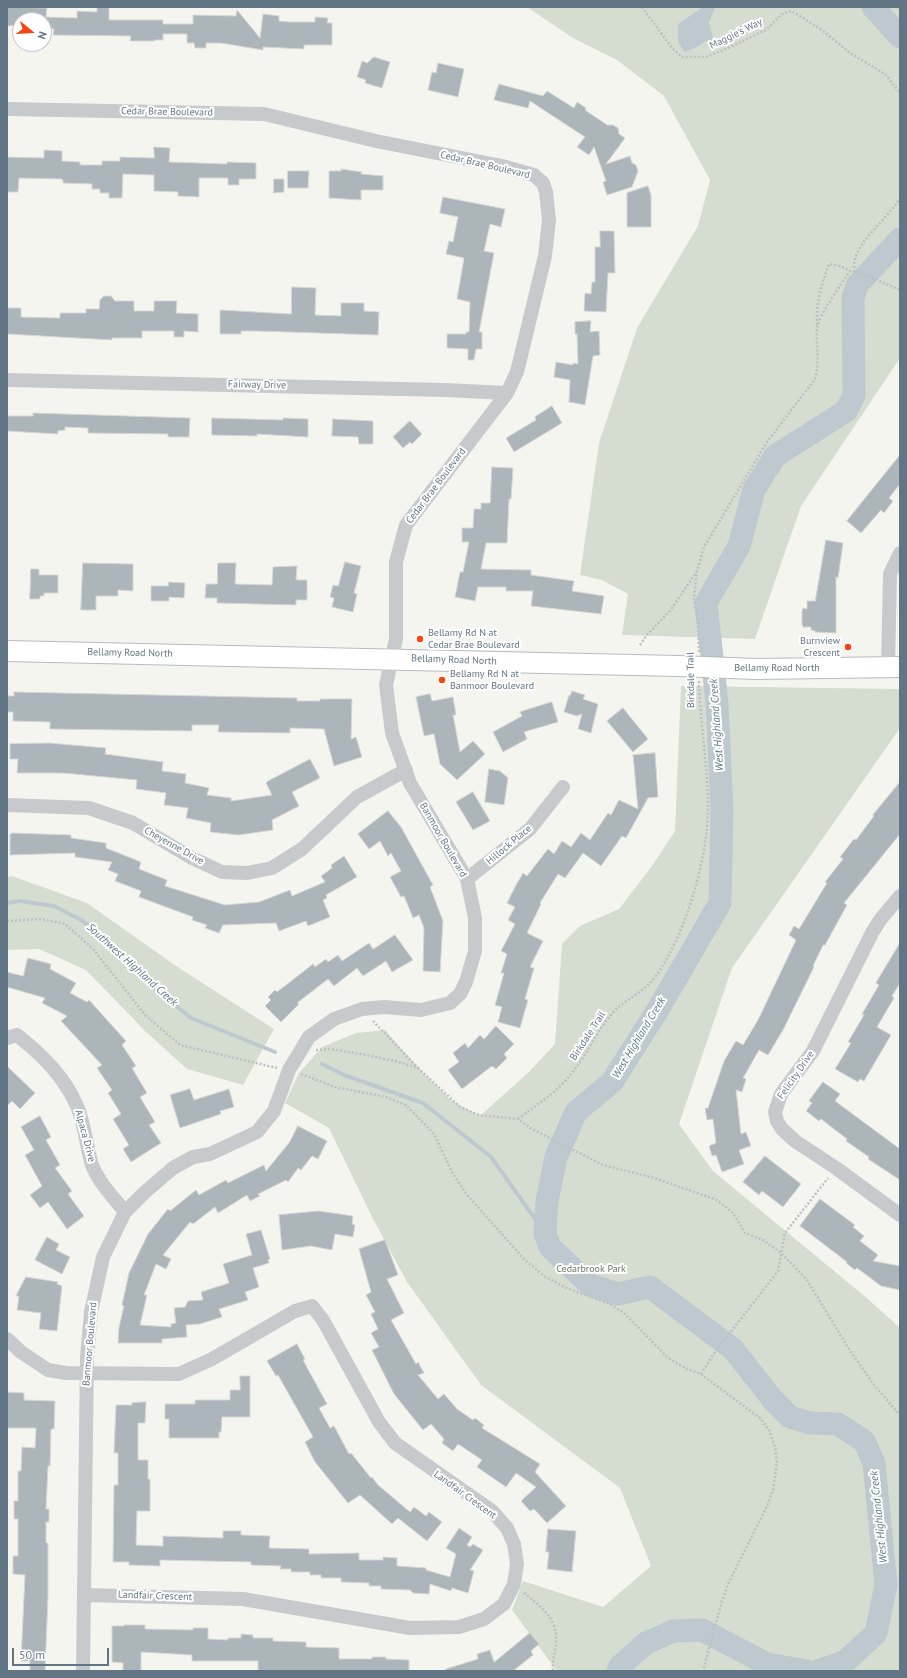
<!DOCTYPE html>
<style>
body{margin:0}
#map{position:relative;width:907px;height:1678px;overflow:hidden;background:#f5f5f0;font-family:"PT Sans",sans-serif}
canvas{display:block}
.frame{position:absolute;inset:0;border:8px solid #617585;pointer-events:none}
.north{position:absolute;left:12px;top:12px;width:40px;height:40px;box-sizing:border-box;background:#fff;border:1px solid #c0c8ce;border-radius:50%;rotate:108deg;font-size:11px;font-weight:700;line-height:16px;text-align:center;color:#617585}
.north::after{content:'';display:block;margin:auto;width:14px;height:18px;background:#f44711;clip-path:polygon(50% 0,100% 100%,50% 72%,0 100%)}
.scale{position:absolute;left:12px;top:1648px;width:97px;height:18px;box-sizing:border-box;border:2px solid #617585;border-top:0;padding-left:5px;font-size:12px;line-height:14px;white-space:nowrap;color:#617585;-webkit-text-stroke:3px #fff;paint-order:stroke}
</style>
<div id="map">
<canvas width="907" height="1678"></canvas>
<div class="frame"></div>
<div class="north">N</div>
<div class="scale">50 m</div>
</div>
<script>
const g = document.querySelector('canvas').getContext('2d');
g.lineJoin = 'round';
function paint(path, color) { g.fillStyle = color; g.fill(path, 'evenodd'); }
function stroke(path, color, width, dash) { g.strokeStyle = color; g.lineWidth = width; g.lineCap = dash ? 'butt' : 'round'; g.setLineDash(dash || []); g.stroke(path); }
function label(font, color, halo, rows, align = 'center') {
  g.font = font + ' "PT Sans",sans-serif'; g.lineWidth = 4; g.setLineDash([]); g.textBaseline = 'middle'; g.strokeStyle = halo; g.fillStyle = color; for (const [text, x, y, turn = 0] of rows) {
    g.save(); g.translate(x, y); g.rotate((+turn || 0) * Math.PI / 180); g.textAlign = isNaN(turn) ? turn : align; if (halo) g.strokeText(text, 0, 0); g.fillText(text, 0, 0); g.restore();
  }
}
paint(new Path2D(`
 M527,7H900V358L801,506L755,639L622,635L628,594L602,580L580,575L599,443L637,328L698,226L710,180L664,96L617,60L573,38Z
 M681,686L900,689V728L732,968L679,1124L713,1171L868,1299L900,1328V1671H557L512,1610L523,1581L603,1607L651,1566L620,1488L481,1385L407,1282L372,1217L329,1128L285,1103L299,1073L322,1047L356,1033L385,1030L424,1074L452,1101L478,1115H481L529,1072L555,1044L562,944L580,926L619,909L652,866L675,831Z
 M12,876L87,903L176,966L274,1029L243,1085L187,1069L145,1031L86,970L39,949L7,950V877Z`), '#d5ddd1');
paint(new Path2D(`
 M703,7L715,8L709,22L713,38L708,43L706,41L697,47L684,52L678,41V24Z`), '#bdc9cf');
stroke(new Path2D(`
 M7,903L19,901L54,906L83,921L150,985L191,1018L275,1052
 M322,1064L344,1075L423,1103L491,1157L545,1233`), '#bdc9cf', 4);
stroke(new Path2D(`
 M873,7L900,37
 M618,1671L620,1666L646,1643L673,1631L702,1630L767,1664L807,1671
 M818,1671L846,1661L876,1633L886,1585L874,1463L864,1441L838,1424L810,1423L790,1417L773,1400L733,1349L650,1287L618,1294L590,1285L550,1247L545,1233L547,1201L556,1157L576,1112L612,1082L657,1011L720,903L722,809L717,703L706,603L739,546L754,490L775,456L846,411L854,395L853,298L858,284L900,239`), '#bdc9cf', 23);
const building = new Path2D(`
 M7,7L47,8L46,17L77,18V11L97,12V7H109V20H163V24H193V15L236,16L237,10L260,38L263,14L279,16V21L290,22H315V17L328,18L327,23H332V45H304V49L263,47V50L221,43H206V48H195L194,43H187V34H163V40H154V41H130L131,36L53,35L54,29L44,28V20H20V25L7,26Z
 M374,57L390,62L382,88L365,83L366,80L357,77L362,61L367,63Z
 M438,63L464,69L458,97L428,90L432,72L436,73Z
 M499,84L543,96L547,91L574,108L577,102L586,108L585,110L607,125H613L618,128L619,134L625,138L606,164L630,156L632,163L636,165L638,171L632,187L607,195L603,182L606,181L594,147L589,155L577,147L585,137L530,101L528,108L494,100Z
 M154,147L170,148L169,162L227,164V162L256,163V179H239V185H228V178H199V197L178,196V192L154,191V175L123,174L122,198H109V193H100V189H92V184L63,183V180L61,179L19,178L18,192H7V157L44,158V150L62,151V161L80,162V165H102V161H120V157L154,158Z
 M341,169L362,172L361,174L383,176V190H361V200L329,198V171H341Z
 M288,171H309L308,188H288Z
 M274,179H284V192L274,193Z
 M648,186L651,195V227H627V193Z
 M443,197L505,209L501,227L490,224L484,251L494,253L479,332H482V349H476L474,360H468V349L447,348V334H466V332H469L470,302L457,299L464,258L446,254L449,241L453,242L458,217L440,213Z
 M600,231H614L615,273H608L606,312L584,311L585,293L591,294L592,282H595V247H600Z
 M292,287L316,288L315,315L341,316V303H364V311L379,312L378,335L257,331H241V334H220V310L291,314Z
 M104,296H111L115,301H134V311H154V301H177L176,313L198,314V332L184,331V337H174V331H142V338H112V340L7,334V308H21V317L60,318V313H86V309H99L100,300Z
 M591,321L590,332L599,331L600,355L593,356L585,405L569,402L570,380L554,377L556,362L573,365V363L578,364L577,334H575V322Z
 M552,406L562,423L514,452L506,438L536,420L535,417Z
 M33,413L190,418L189,437H168V434L88,433V428L65,427V430L58,431V434L7,431V416H33Z
 M212,418L283,420V418L308,419V437L257,434V436L212,435Z
 M333,419L373,421V444H359L358,437L332,436Z
 M410,421L422,434L412,444L410,442L403,448L393,437Z
 M900,455V484L889,498L893,501L884,513L881,510L861,533L847,521Z
 M492,467L513,468L511,499H509L507,543H486L481,569L531,570V575L574,581L572,591L604,596L601,614L531,606L533,591H506V587H478L475,601L455,597L460,572H463L469,542H462V528H473L474,509H481V503H490Z
 M826,540L843,543L838,578L836,577V633L815,632V631L811,630V627H803L802,624V611L803,608L807,609V601H815Z
 M345,562L361,566L354,593L357,594L353,612L332,607L334,598L330,597L333,585L338,586Z
 M83,563L133,564V591L118,590V596H96V610H81Z
 M218,563H236L235,584L272,585L273,567L297,566L296,580H307V600H296V605L217,603V598H205L206,584H217Z
 M31,569H39V575H58V593H44V596H40V599H30Z
 M169,582L185,583L184,598L169,597V601H151V586H168Z
 M572,691L585,695L583,699L598,704L591,733L578,729L582,714L577,716L564,712L569,695L570,696Z
 M14,692L297,698V701H320V699H352L351,739L356,737L362,757L334,766L324,729L290,728V733L218,732L219,725H192V731L50,729V722L13,721V712H7V696H14Z
 M430,694L432,701L453,697L456,715H453L460,752L473,741L485,754L457,780L440,764L434,734L424,736L416,697Z
 M552,702L558,722L524,732L527,739L503,752L493,732L522,716L520,712Z
 M623,708L648,739L633,752L607,721Z
 M49,743L106,748L105,754L163,762L162,771L186,774L185,783L209,788L207,795L231,798V801L272,795L266,783L268,781L310,759L320,778L292,792L299,806L272,820L273,830L239,835L210,832L211,823L186,818L188,808L164,805L166,793L136,789L137,780L63,773H17L18,759H10V744Z
 M655,753L658,797L648,798L626,838L622,836L601,866L583,853L565,878L558,874L540,903L541,904L527,933L543,941L530,967L534,968L525,999L528,1000L520,1028L498,1022L502,1007L495,1005L504,973H501L507,954L501,951L515,924L508,920L515,907L507,903L516,885L523,873L527,876L548,849L554,854L562,841L571,847L581,833L590,840L608,813L611,815L619,800L638,809L633,755Z
 M489,769L500,771L508,778L504,805L485,802Z
 M900,782V834L844,903L847,905L825,945H823L813,966L814,967L783,1030L768,1055L759,1050L743,1078L746,1079L742,1092L736,1090L741,1134L746,1132L751,1146L739,1150L744,1164L722,1172L716,1155L712,1156L709,1146L716,1143L713,1119L707,1120L705,1108H708L724,1061L736,1041L743,1045L758,1020L796,940L789,935L794,926L799,929L827,883L825,882L843,859L840,857L854,839L856,840L874,816L873,815Z
 M473,792L490,821L473,830L456,802Z
 M388,811L401,827L433,885L430,887L443,921L440,972L423,971L424,928L419,915L413,918L404,896L401,897L390,877L401,871L391,853L388,856L380,841L369,849L358,834Z
 M12,833L71,835V838L106,843V848L141,862L139,869L167,880L165,886L225,905L259,902L290,890L292,896L325,882L321,876L332,868L331,865L344,856L357,877L326,895L327,898L323,900L330,917L308,926L306,921L279,931L276,923L223,925L219,933L205,928L207,925L192,920L193,917L139,897L141,891L115,881L118,874L108,870L112,862L75,857V853L10,855V835Z
 M395,935L413,960L392,972L386,961L363,976L357,968L334,986L328,979L297,1003L299,1004L281,1022L265,1006L271,1000L268,997L275,990L277,992L313,964L315,967L326,959L328,962L338,955L342,961L369,943L373,949Z
 M900,943V983L892,996L894,998L877,1027L891,1035L864,1081L860,1079L858,1082L835,1069L851,1043L848,1042L864,1015L862,1014L879,985L876,983Z
 M28,958L51,964L50,969L76,983L70,993L87,1002L89,1000L126,1041L122,1045L136,1066L132,1068L147,1093L140,1097L155,1122L149,1125L161,1143L131,1162L123,1149L129,1145L113,1119L121,1114L108,1093L112,1090L97,1068L102,1065L61,1021L67,1016L42,1003L45,998L7,987V972L23,976Z
 M496,1026L514,1044L504,1054L507,1058L496,1069L492,1066L462,1089L448,1070L459,1062L453,1053L465,1043L468,1048L480,1035L484,1039Z
 M7,1066L35,1093L20,1109L12,1101L7,1106Z
 M823,1082L840,1094L835,1101L900,1149V1180L868,1159L869,1157L846,1141L847,1139L821,1119L819,1121L806,1111L812,1103L809,1101Z
 M190,1089L194,1100L229,1089L234,1107L220,1111L221,1114L180,1128L170,1095Z
 M40,1116L51,1137L46,1140L60,1165L55,1168L72,1191L68,1194L84,1216L67,1229L48,1202L40,1208L30,1195L42,1186L25,1155L34,1150L21,1127Z
 M298,1126L327,1141L318,1159L312,1156L301,1170L298,1168L288,1182L286,1180L258,1194L260,1196L250,1201L247,1195L218,1213L215,1207L193,1224L190,1222L163,1255L171,1259L166,1269L156,1264L144,1295H147L140,1325L171,1327V1324L176,1323L174,1308L185,1307L188,1301L203,1300L201,1292L229,1283L223,1264L252,1255L246,1234L261,1230L270,1259L268,1260L269,1263L253,1268L259,1287L245,1292L248,1300L219,1309L222,1317L200,1324L186,1325L187,1337L162,1339V1343H118L119,1327L124,1306L122,1305L129,1273L148,1234L168,1209L170,1211L196,1190L199,1195L226,1180L228,1183L264,1165L266,1171L289,1143Z
 M765,1156L801,1184L783,1207L762,1191L759,1195L743,1182Z
 M820,1199L855,1225L853,1227L864,1236L860,1241L878,1255L873,1261L900,1266V1290L881,1286L857,1268L855,1270L846,1263L847,1262L800,1226Z
 M319,1211L353,1216L352,1224L355,1225L353,1237L335,1234L332,1250L311,1246L282,1250L279,1215Z
 M47,1237L59,1244L56,1250L70,1257L62,1274L35,1260Z
 M385,1240L398,1275L387,1279L404,1313L391,1320L416,1364L418,1362L424,1373L418,1375L438,1399L444,1394L457,1409L473,1420L475,1418L484,1425L482,1428L540,1464L535,1472L566,1506L547,1523L534,1509L530,1511L521,1501L536,1487L516,1473L506,1487L477,1467L482,1460L458,1444L453,1451L442,1443L444,1439L431,1424L423,1430L394,1394L372,1350L379,1347L371,1333L378,1329L371,1314L375,1312L366,1295L371,1292L359,1249Z
 M26,1277L58,1282L57,1284L62,1286L57,1331L39,1329L41,1313L17,1310L19,1296H16Z
 M297,1344L305,1359L303,1360L327,1404L319,1408L330,1428L334,1426L349,1454L351,1453L371,1478L372,1477L378,1485L410,1512L414,1507L426,1516L429,1512L442,1522L427,1541L398,1518L392,1524L360,1495L348,1503L315,1462L305,1442L313,1437L278,1375L276,1376L267,1361Z
 M240,1376H250V1417H222L221,1432H219V1438H169V1419H165V1404H195V1400H230V1390H240Z
 M7,1392L24,1393V1400L55,1401L54,1429H51L50,1466H48L46,1509H49V1522H46V1543H48V1597L45,1671H30V1661H21L25,1575L13,1574V1556H18V1519H14V1501H18V1471H21L22,1447L35,1448L36,1428H7Z
 M146,1402L145,1423H138V1460H148V1479H150V1511H137L136,1545L163,1546V1536L223,1538V1531H241V1535L270,1536L269,1548L309,1549V1554L359,1553V1560H383V1557L397,1558V1566L426,1568V1570L450,1577L456,1554L446,1548L459,1528L472,1537L467,1545L470,1547L473,1544L483,1550L470,1570L474,1571L468,1593L452,1588L451,1591L430,1584L429,1594L413,1593L410,1590L381,1589V1586H369V1583L341,1582V1578H321V1575H310V1572H291V1569H280L281,1566L251,1565V1562L160,1560V1566L129,1565V1562H113L114,1485H118V1453H114L116,1405H132V1403Z
 M548,1529L576,1531L572,1572L547,1569L549,1552H546Z
 M124,1625H145V1629L193,1630V1628H208V1639L228,1640V1638H241V1634L253,1635V1638H273V1641L306,1642V1647L339,1648V1659H372V1657H386V1659L409,1660V1671H258V1661H192V1655L141,1652V1671H123V1663L112,1662V1626H124Z
 M530,1633L539,1644L531,1651L533,1655L513,1671H446V1669L478,1659L477,1654L490,1650L494,1662Z`);
paint(building, '#acb5ba');
stroke(building, '#d6d6d3', 1);
const secondary = new Path2D(`
 M7,651L678,666
 M756,669L900,667`);
stroke(secondary, '#b6bcc0', 22);
stroke(new Path2D(`
 M642,7L672,48L682,57H706L728,48L766,30L782,14L792,11L823,31L850,53L885,74L900,93
 M898,7L900,10
 M854,272C854,267 854,261 856,256C864,235 888,218 900,198
 M817,325C816,303 821,285 829,264L840,266L850,271L861,273L900,290
 M640,645L646,636L670,611L697,571
 M699,652L698,623L694,598L697,571L704,547L767,442L815,379C820,362 816,345 817,328C819,315 842,283 850,271
 M7,921L41,919L65,924L93,949L145,1015L180,1045L277,1068
 M373,1021L418,1068
 M316,1050L329,1049L361,1054L395,1061L418,1068L460,1107L479,1115L518,1119L532,1129L603,1165L654,1178L717,1200L733,1213L745,1233L763,1240L781,1253L807,1280L847,1346L874,1385L900,1415
 M301,1074L335,1087L386,1097L406,1105L434,1134L453,1174L468,1196L523,1258L544,1276L566,1288L610,1304L625,1314L668,1358L687,1369L701,1374L760,1418L769,1430L775,1447L777,1463L773,1490L767,1506L729,1582L722,1601L703,1671
 M518,1119C538,1104 560,1090 575,1069C588,1052 598,1029 612,1014C624,999 644,993 655,977C685,937 708,858 708,808C708,766 700,724 699,681
 M701,1374L713,1355L778,1271L785,1233L828,1178
 M524,1593C541,1606 558,1619 556,1643C555,1652 552,1662 553,1671`), '#bdc0c2', 2.5, [2, 2]);
stroke(new Path2D(`
 M7,109L264,114L376,141L502,166L534,175L543,183L546,192L549,220L545,256L517,372L507,393L406,525L396,562V639L386,685L392,733L410,783L467,879L475,918V951L466,982L460,994L450,1003L421,1010L384,1007L362,1009L334,1019L309,1037L289,1070L274,1111L257,1132L210,1154L193,1157L173,1168L144,1193L125,1212L103,1257L91,1312L87,1357L83,1671
 M7,380L444,390L507,393
 M888,667L890,574L900,553
 M7,805L89,808L133,823L192,858L222,872L247,873L272,868L302,849L357,797L406,770
 M467,879L530,829L563,787
 M900,896L880,920L872,933L813,1051L781,1094L775,1112L777,1121L782,1129L795,1141L836,1168L900,1215
 M7,1038L17,1035C42,1055 64,1076 77,1106C85,1124 86,1146 92,1165C99,1183 114,1198 125,1212
 M7,1339L21,1352L48,1370L66,1373L179,1374L212,1359L295,1311L312,1306L323,1320L379,1422L395,1443L492,1511L507,1528L514,1544L517,1564L514,1584L504,1604L484,1619L459,1627L410,1628L243,1599L84,1595`), '#c7cacd', 14);
stroke(secondary, '#fff', 20);
const secondaryBridge = new Path2D(`
 M678,666L756,669`);
stroke(secondaryBridge, '#b6bcc0', 22, []);
stroke(secondaryBridge, '#fff', 20);
for (const [x, y, r, color] of [
 [420,639,4,"#f44711"],
 [848,647,4,"#f44711"],
 [442,680,4,"#f44711"]
]) { const dot = new Path2D(); dot.arc(x, y, r, 0, 2 * Math.PI); g.fillStyle = color; g.fill(dot); stroke(dot, '#fff', 1.5); }
label('10px', '#617585', '#fff', [
 ["Maggie's Way",736,34,-26],
 ["Cedar Brae Boulevard",167,112,1],
 ["Cedar Brae Boulevard",485,165,13],
 ["Fairway Drive",257,385,1],
 ["Cedar Brae Boulevard",436,486,-53],
 ["Bellamy Road North",130,653,1],
 ["Bellamy Road North",454,660,2],
 ["Bellamy Road North",777,668],
 ["Birkdale Trail",691,680,-91],
 ["Banmoor Boulevard",443,840,60],
 ["Hillock Place",509,845,-40],
 ["Cheyenne Drive",174,846,29],
 ["Birkdale Trail",588,1036,-57],
 ["Felicity Drive",796,1075,-55],
 ["Alpaca Drive",85,1136,75],
 ["Banmoor Boulevard",90,1344,-85],
 ["Landfair Crescent",465,1495,36],
 ["Landfair Crescent",155,1596,2]
]);
label('10px', '#617585', '#fff', [
 ["Bellamy Rd N at",428,633],
 ["Cedar Brae Boulevard",428,645],
 ["Burnview",840,641,"right"],
 ["Crescent",840,653,"right"],
 ["Bellamy Rd N at",450,674],
 ["Banmoor Boulevard",450,686]
], 'left');
label('10px', '#667b60', '#fff', [
 ["Cedarbrook Park",591,1269]
]);
label('italic 11px', '#5c7783', '#fff', [
 ["West Highland Creek",717,725,-94],
 ["Southwest Highland Creek",132,965,42],
 ["West Highland Creek",639,1038,-59],
 ["West Highland Creek",879,1517,-96]
]);
</script>
